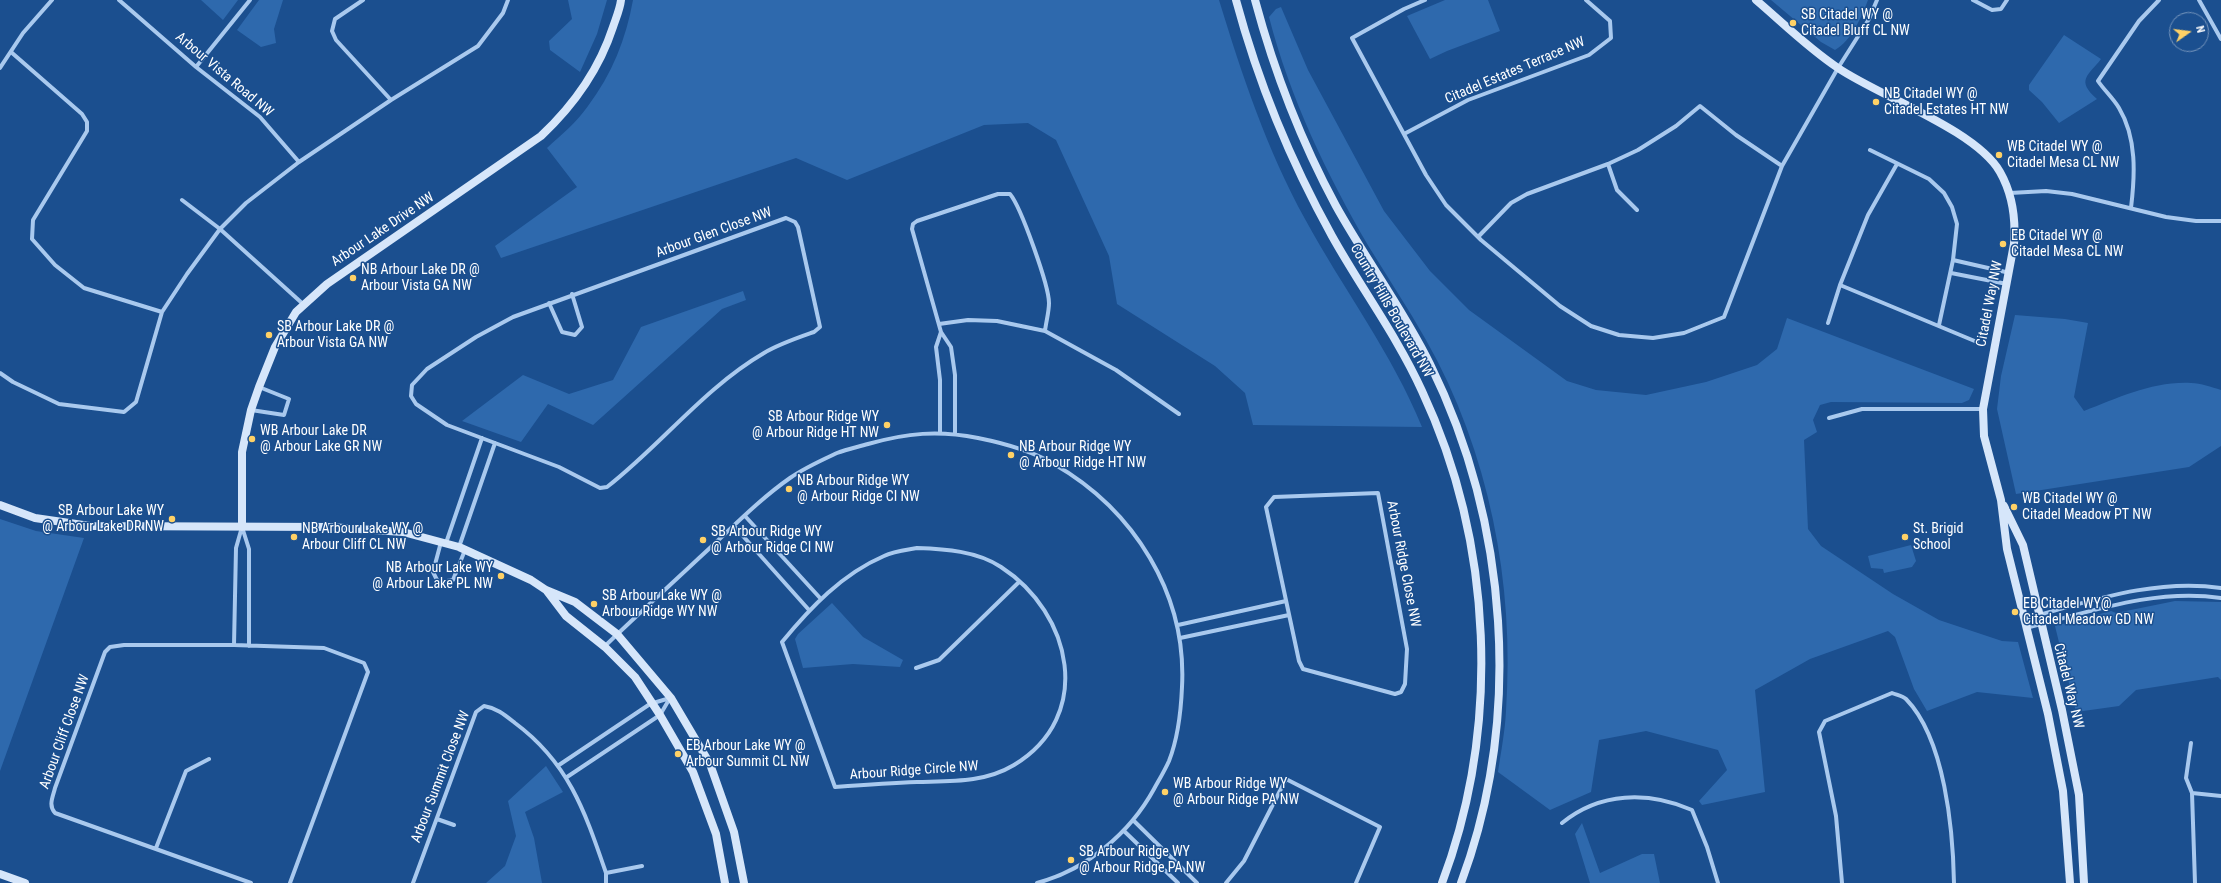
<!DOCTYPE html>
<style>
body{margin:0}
#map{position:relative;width:2221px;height:883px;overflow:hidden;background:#1b4f8f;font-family:"Roboto Condensed",sans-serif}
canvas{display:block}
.north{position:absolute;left:2169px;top:12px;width:40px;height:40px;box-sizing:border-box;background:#1b4f8f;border:1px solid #7695bc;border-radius:50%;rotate:76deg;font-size:11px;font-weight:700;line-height:16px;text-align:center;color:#fff}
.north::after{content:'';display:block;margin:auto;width:14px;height:18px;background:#ffd166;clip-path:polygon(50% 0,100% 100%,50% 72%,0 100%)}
</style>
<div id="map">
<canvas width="2221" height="883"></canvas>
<div class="north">N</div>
</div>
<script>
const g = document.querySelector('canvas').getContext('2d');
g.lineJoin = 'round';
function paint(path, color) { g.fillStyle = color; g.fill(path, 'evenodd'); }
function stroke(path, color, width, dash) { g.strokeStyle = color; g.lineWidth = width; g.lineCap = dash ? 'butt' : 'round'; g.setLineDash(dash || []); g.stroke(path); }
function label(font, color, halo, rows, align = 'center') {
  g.font = font + ' "Roboto Condensed",sans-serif'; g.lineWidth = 3; g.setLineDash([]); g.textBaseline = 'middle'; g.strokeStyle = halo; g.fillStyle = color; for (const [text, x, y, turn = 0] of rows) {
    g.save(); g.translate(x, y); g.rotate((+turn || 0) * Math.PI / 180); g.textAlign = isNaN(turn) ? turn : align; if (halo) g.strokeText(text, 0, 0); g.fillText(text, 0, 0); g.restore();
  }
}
paint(new Path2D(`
 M201,0H238L223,20Z
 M259,0H283L274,29L276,43L261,47L237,30Z
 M568,0H607L597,34L580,72L550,50L549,41L572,19Z
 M633,0H1219C1242,75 1267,150 1305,219C1343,289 1392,353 1422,427L1253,425L1245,393L1215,366L1117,304L1109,256L1056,140L1028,123L984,125L847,180L796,158L501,258L495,246L577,187L547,148C561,135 577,122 588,106C612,74 626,39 633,0Z
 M1445,0H1488L1500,31L1447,51L1430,59L1407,16Z
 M1771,0H1868C1861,18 1852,40 1835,50L1821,42Z
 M1281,7L1308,70L1384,211L1430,271L1469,310L1567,381L1596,390L1646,395L1706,382L1757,365L1777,349L1787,318L1974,389L1969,400L1962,403L1831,402L1820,405L1813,420L1817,432L1804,440L1808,529L1821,546L1893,594L1939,620L2002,641L2018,642L2033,698L1977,692L1927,711L1914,689L1895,637L1888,631L1810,659L1755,690L1765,792L1702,805L1699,801L1727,770L1718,750L1646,731L1599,740L1591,792L1550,810L1498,772C1501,752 1505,731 1506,711C1515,584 1489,451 1426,340C1408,308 1388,278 1369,247C1327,175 1290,98 1269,17L1276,9Z
 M2064,35L2101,59C2089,75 2075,80 2097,99L2059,123L2042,102L2029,90V85Z
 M743,291L746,300L722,309L593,425L548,404L521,442L462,421L523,375L569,394L613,380L641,327Z
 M2015,315L2065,319L2088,323L2074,397L2084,411C2118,398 2153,381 2191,383C2201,383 2211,387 2221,390V446L2189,467L2016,494L1997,409L2001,376Z
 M0,519L36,531L84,538L0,771Z
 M1911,545L1916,561L1912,567L1884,573L1883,569L1871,568L1868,556Z
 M2175,601L2221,602V680L2218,677L2136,690L2119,706L2076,712L2055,626L2111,611L2116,613Z
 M832,603L863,637L903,660L900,667L853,664L803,668L795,639L798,634Z
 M546,766L563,792L525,812L534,838L542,883H486L505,866L516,836L508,801Z
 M1582,823L1600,873L1642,854H1654L1660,883H1590L1575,834Z`), '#2e69ad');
stroke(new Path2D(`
 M363,0L335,19L332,31L336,40L391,100
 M1425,0L1404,9L1352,38L1426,175L1446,205L1481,240L1560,306L1591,326L1619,335L1653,338L1684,333L1724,317L1782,166L1838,68L1869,19L1877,0
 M1973,0L1992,10L2001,9L2007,0
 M2199,0L2221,39
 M11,52L82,114L87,122V131L33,220L32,239L55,265L84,288L162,312
 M196,67L250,0
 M0,68L23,33L52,0
 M1404,134L1468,100L1589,55L1611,38L1610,21L1586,0
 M1870,150L1929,179L1944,193L1952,207L1957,224L1953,260L1939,325
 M299,162L391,100L478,46L503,13L508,0
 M1608,164L1617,190L1637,210
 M1897,164L1868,215L1840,285L1977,342
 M2010,193L2046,191L2072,194L2166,217L2196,221H2221
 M182,200L220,229L303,304
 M2131,208C2135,175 2137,138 2119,108C2113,98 2104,90 2098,81L2139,21L2159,0
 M786,218L795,222L798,227L820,327L814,332C797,338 779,344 764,353C704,388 661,445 607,487L600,488L559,467L447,425L416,404L411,396L412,385L427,369L476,337L513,317Z
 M1478,237L1511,203L1527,194L1608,164L1638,150L1676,126L1700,106L1736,135L1782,166
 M1953,260L2010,273
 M1951,273L2007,284
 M549,303L562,332L575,335L582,327L572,294
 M1828,323L1840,285
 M939,324L968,320L997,321L1045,331L1116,370L1179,414
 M0,373L13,382L59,404L124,412L136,402L162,312L187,274L220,229L246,203L299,162L260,117L196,67L119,0
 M251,410L284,415L289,399L259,387
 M1829,418L1862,409H1983
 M940,433V380L936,347L941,332
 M955,434V375L951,347L941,332L912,229L913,224L917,221L998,194H1010C1021,207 1049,286 1049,303C1049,312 1046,322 1045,331
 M1378,493L1407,649L1405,684L1401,692L1395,694L1303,669L1299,661L1266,507L1274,497Z
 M745,516L821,599
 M734,526L809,610
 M242,527L249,549V646
 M441,542L433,572L437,580L441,582L453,580L465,550
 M446,543L482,438
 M459,547L495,443
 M917,548C945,549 977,551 1001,567C1072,613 1095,716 1014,765C984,783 951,781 917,782C890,783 862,785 835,787L782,642C810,608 842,574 884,556C894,551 906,550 917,548Z
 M2024,619C2088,602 2154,578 2221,588
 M1178,625L1286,601
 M2026,628C2090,612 2155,588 2221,598
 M1180,638L1289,615
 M234,645L236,548L242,527
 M605,646C635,617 667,588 698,559C728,532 757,501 790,478C804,468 822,460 837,453C847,449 858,447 868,444C907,433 938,430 978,438C1003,443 1032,451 1054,464C1134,510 1187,594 1182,687C1181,711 1178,738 1169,761C1165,770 1159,780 1154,789C1130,833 1086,870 1037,883
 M916,668L939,660L1019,582
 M2191,743L2186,778L2192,793
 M559,765L650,704L670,698
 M567,777L660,715L670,698
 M437,819L454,825
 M1133,820L1197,883
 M1562,823C1600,792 1648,791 1692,810L1707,847L1718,883
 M1124,831L1178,883
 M156,848L186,771L209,759
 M606,873L642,866
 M251,883L55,813C48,805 53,797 55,788L105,652L110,647L124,645H234L324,648L364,663L368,672L290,883
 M413,883L476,712L484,706C497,708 505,715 515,723C569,763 585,812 606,873V883
 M1226,883L1244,861L1286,779L1380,827L1356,883
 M1842,883L1836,816L1819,732L1825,721L1892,693C1897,695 1903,696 1906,699C1945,739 1953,830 1954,883
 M2195,883L2192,793L2221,796`), '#a9c9ee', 4);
stroke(new Path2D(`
 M1236,0C1258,82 1291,162 1332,236C1361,288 1397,336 1422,391C1493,543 1501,726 1442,883
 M1255,0C1274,71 1301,141 1336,206C1366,260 1403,309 1430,364C1508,523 1523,717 1461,883
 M1756,0C1783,23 1808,48 1838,68C1879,96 1976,130 2000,172C2013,195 2016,218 2014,244L1983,409L1984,436L2001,500L2007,549L2048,714L2063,791L2070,883
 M0,505L35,518L90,526L330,527L403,532L459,547L531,580L546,590L575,602L617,634L671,698L710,764L734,832L744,883
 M2004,506L2023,545L2062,710L2079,795L2084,883
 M242,527V452L251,410L259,387L275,347L296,312L327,284L541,136C574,105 599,70 613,27C616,18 620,9 621,0
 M547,591L566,616L605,647L635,677L660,715L693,772L716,834L725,883
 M0,874L25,883`), '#d6e6fa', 8);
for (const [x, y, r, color] of [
 [1793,23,4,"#ffd166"],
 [1876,102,4,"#ffd166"],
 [1999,155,4,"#ffd166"],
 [2003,244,4,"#ffd166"],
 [353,278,4,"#ffd166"],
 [269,335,4,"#ffd166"],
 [887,425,4,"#ffd166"],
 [252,439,4,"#ffd166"],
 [1011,455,4,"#ffd166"],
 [789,489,4,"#ffd166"],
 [2014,507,4,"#ffd166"],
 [172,519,4,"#ffd166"],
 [294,537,4,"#ffd166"],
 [1905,537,4,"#ffd166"],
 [703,540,4,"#ffd166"],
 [501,576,4,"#ffd166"],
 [594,604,4,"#ffd166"],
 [2015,612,4,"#ffd166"],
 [678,754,4,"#ffd166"],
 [1165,792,4,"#ffd166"],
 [1071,860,4,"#ffd166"]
]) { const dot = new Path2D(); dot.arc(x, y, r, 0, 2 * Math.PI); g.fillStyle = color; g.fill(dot); stroke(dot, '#1b4f8f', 1.5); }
label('14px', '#fff', '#1b4f8f', [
 ["SB Citadel WY @",1801,15],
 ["Citadel Bluff CL NW",1801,31],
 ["NB Citadel WY @",1884,94],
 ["Citadel Estates HT NW",1884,110],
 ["WB Citadel WY @",2007,147],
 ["Citadel Mesa CL NW",2007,163],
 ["EB Citadel WY @",2011,236],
 ["Citadel Mesa CL NW",2011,252],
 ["NB Arbour Lake DR @",361,270],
 ["Arbour Vista GA NW",361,286],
 ["SB Arbour Lake DR @",277,327],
 ["Arbour Vista GA NW",277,343],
 ["SB Arbour Ridge WY",879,417,"right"],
 ["@ Arbour Ridge HT NW",879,433,"right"],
 ["WB Arbour Lake DR",260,431],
 ["@ Arbour Lake GR NW",260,447],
 ["NB Arbour Ridge WY",1019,447],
 ["@ Arbour Ridge HT NW",1019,463],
 ["NB Arbour Ridge WY",797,481],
 ["@ Arbour Ridge CI NW",797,497],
 ["WB Citadel WY @",2022,499],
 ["Citadel Meadow PT NW",2022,515],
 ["SB Arbour Lake WY",164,511,"right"],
 ["@ Arbour Lake DR NW",164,527,"right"],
 ["NB Arbour Lake WY @",302,529],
 ["Arbour Cliff CL NW",302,545],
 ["St. Brigid",1913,529],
 ["School",1913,545],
 ["SB Arbour Ridge WY",711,532],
 ["@ Arbour Ridge CI NW",711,548],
 ["NB Arbour Lake WY",493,568,"right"],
 ["@ Arbour Lake PL NW",493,584,"right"],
 ["SB Arbour Lake WY @",602,596],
 ["Arbour Ridge WY NW",602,612],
 ["EB Citadel WY@",2023,604],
 ["Citadel Meadow GD NW",2023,620],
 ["EB Arbour Lake WY @",686,746],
 ["Arbour Summit CL NW",686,762],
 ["WB Arbour Ridge WY",1173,784],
 ["@ Arbour Ridge PA NW",1173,800],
 ["SB Arbour Ridge WY",1079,852],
 ["@ Arbour Ridge PA NW",1079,868]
], 'left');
label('14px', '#fff', '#1b4f8f', [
 ["Citadel Estates Terrace NW",1515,71,-23],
 ["Arbour Vista Road NW",224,75,40],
 ["Arbour Lake Drive NW",383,230,-34],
 ["Arbour Glen Close NW",714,233,-20],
 ["Citadel Way NW",1990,304,-79],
 ["Country Hills Boulevard NW",1391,311,60],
 ["Arbour Ridge Close NW",1403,564,79],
 ["Citadel Way NW",2068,686,76],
 ["Arbour Cliff Close NW",65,732,-70],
 ["Arbour Ridge Circle NW",914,771,-4],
 ["Arbour Summit Close NW",441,777,-69]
]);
</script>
